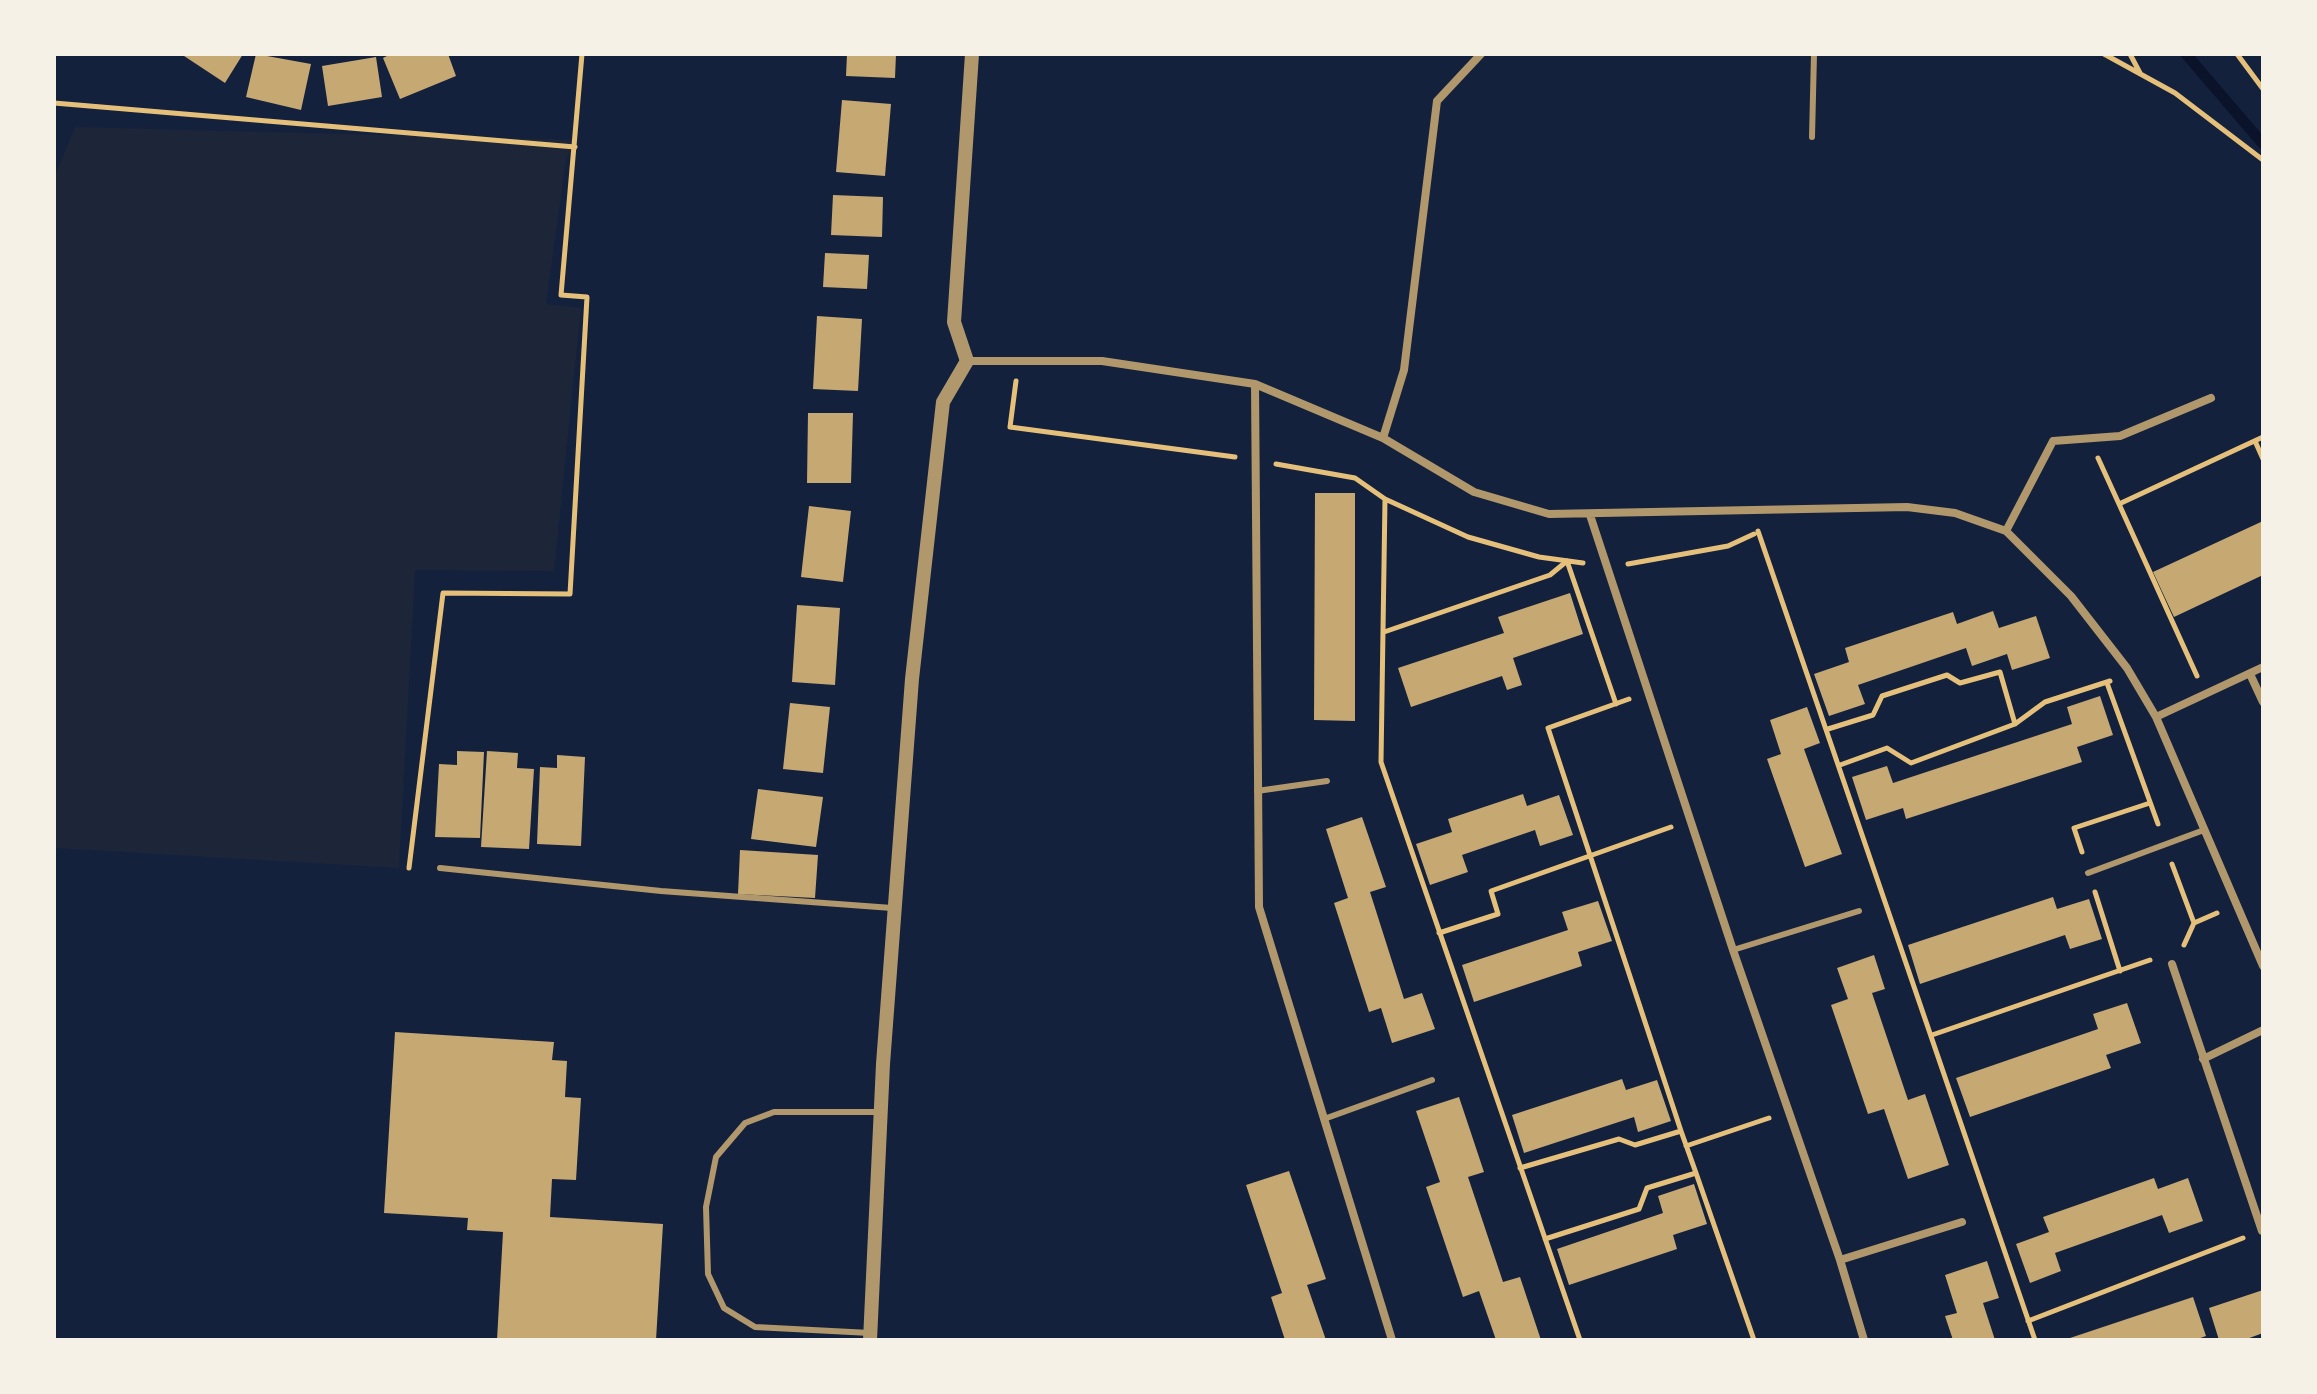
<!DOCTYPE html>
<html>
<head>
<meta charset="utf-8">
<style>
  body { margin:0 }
  #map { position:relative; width:2317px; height:1394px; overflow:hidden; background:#14213d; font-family:"Crimson Pro",serif }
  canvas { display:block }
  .frame { position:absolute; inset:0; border:56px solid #f6f1e7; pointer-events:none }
</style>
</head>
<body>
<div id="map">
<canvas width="2317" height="1394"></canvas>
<div class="frame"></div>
</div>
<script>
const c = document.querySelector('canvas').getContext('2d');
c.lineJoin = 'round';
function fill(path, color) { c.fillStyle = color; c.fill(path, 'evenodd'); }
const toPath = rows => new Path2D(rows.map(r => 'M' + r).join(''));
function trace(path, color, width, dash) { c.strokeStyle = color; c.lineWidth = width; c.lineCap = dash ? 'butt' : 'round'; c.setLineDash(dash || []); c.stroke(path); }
fill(toPath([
  [75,127,578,140,566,159,546,304,581,308,554,571,415,570,399,868,54,848,54,178]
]), '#1d2539');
trace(toPath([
  [2186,54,2263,144]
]), '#0b132b', 11);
fill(toPath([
  [181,54,243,54,225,83],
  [256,54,311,64,301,110,246,97],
  [391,54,448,54,456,76,400,99,383,58],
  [847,54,896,54,895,78,846,76],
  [376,57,382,97,328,106,322,66],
  [842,100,891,104,885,176,836,172],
  [833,195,883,197,882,237,831,235],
  [825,253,869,255,867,289,823,287],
  [817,316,862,319,858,391,813,389],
  [808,413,853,413,851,483,807,483],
  [1315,493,1355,493,1355,721,1314,720],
  [809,506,851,511,843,582,801,577],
  [2263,521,2263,575,2174,617,2153,572],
  [1570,593,1583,634,1513,658,1522,685,1507,690,1502,676,1411,707,1398,668,1504,633,1498,617],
  [797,605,840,608,835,685,792,682],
  [1993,611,1999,628,2036,616,2050,658,2012,670,2007,654,1972,666,1966,648,1858,685,1865,704,1829,716,1814,674,1849,662,1845,648,1953,612,1957,624],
  [2100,696,2113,735,2077,747,2082,762,1906,819,1903,808,1866,820,1852,777,1887,766,1893,783,2072,724,2067,707],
  [790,703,830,707,823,773,783,769],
  [1807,707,1820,743,1804,749,1842,854,1805,867,1767,759,1781,754,1770,720],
  [457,751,484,752,480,838,435,837,439,764,457,765],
  [487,751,518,753,517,768,534,769,529,849,481,847],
  [557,755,585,757,581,846,537,844,540,767,557,768],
  [758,789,823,797,816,847,751,839],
  [1523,794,1527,806,1559,795,1573,835,1540,846,1535,830,1462,855,1468,872,1430,885,1416,844,1452,832,1448,819],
  [1362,817,1386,887,1370,892,1404,999,1422,993,1435,1029,1392,1043,1381,1008,1369,1012,1334,903,1348,898,1326,829],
  [740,850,818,855,815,898,738,894],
  [2053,897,2057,909,2089,899,2102,939,2070,949,2065,935,1920,984,1908,945],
  [1598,901,1612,941,1578,952,1582,966,1474,1002,1462,965,1568,930,1562,912],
  [1874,955,1885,989,1872,993,1908,1100,1925,1094,1949,1165,1908,1179,1884,1109,1868,1114,1831,1005,1848,999,1837,968],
  [2127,1003,2141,1043,2106,1055,2111,1068,1970,1117,1956,1078,2098,1029,2093,1014],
  [395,1032,554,1042,552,1060,567,1061,565,1097,581,1098,576,1180,552,1179,550,1217,663,1224,656,1340,497,1340,503,1232,467,1230,468,1218,384,1213],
  [1622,1079,1626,1090,1657,1080,1671,1121,1638,1132,1634,1117,1524,1153,1512,1115],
  [1459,1097,1484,1172,1468,1177,1503,1282,1520,1277,1541,1340,1496,1340,1479,1291,1463,1297,1426,1187,1440,1182,1416,1111],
  [1289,1171,1326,1279,1307,1285,1326,1340,1285,1340,1271,1297,1282,1293,1246,1185],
  [2154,1178,2158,1189,2188,1178,2203,1221,2169,1233,2162,1215,2055,1253,2061,1271,2030,1283,2016,1244,2049,1232,2043,1217],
  [1694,1184,1707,1224,1673,1235,1677,1249,1569,1285,1557,1249,1663,1213,1658,1196],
  [1987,1261,1999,1298,1983,1303,1995,1340,1953,1340,1945,1316,1957,1313,1945,1275],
  [2263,1290,2263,1333,2244,1340,2219,1340,2209,1308],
  [2193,1297,2206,1336,2195,1340,2064,1340]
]), '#c6a872');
trace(toPath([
  [2104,54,2175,93,2263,160],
  [2130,54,2140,73],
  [2237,54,2263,89],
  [54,103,575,147],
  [1016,381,1010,427,1235,457],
  [2255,441,2263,459],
  [2098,458,2119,504],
  [1276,464,1355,478,1385,499,1468,537,1539,557,1583,563],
  [1385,499,1381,762,1580,1340],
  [1758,531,2035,1340],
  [1628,564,1728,546,1754,534],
  [1384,632,1550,575,1567,561,1616,704],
  [2197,676,2119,504,2263,437],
  [2107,683,2158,824],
  [1828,729,1873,715,1882,696,1947,675,1960,683,2000,672,2015,724],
  [1840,765,1887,748,1911,763,2015,724,2045,702,2110,681],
  [2082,852,2074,828,2150,803],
  [2172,864,2194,923],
  [409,868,443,593,570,594,587,297,561,295,582,54],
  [2095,892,2120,971],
  [1439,933,1498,914,1491,891,1671,827],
  [2184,945,2194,923,2217,913],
  [1932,1035,2150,960],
  [1686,1146,1769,1118],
  [1520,1168,1619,1139,1635,1145,1681,1131,1548,728,1629,699],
  [1696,1173,1754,1340],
  [1545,1239,1639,1209,1647,1188,1696,1173,1681,1131],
  [2028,1321,2243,1238]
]), '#e5c07b', 5);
trace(toPath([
  [1812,137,1814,54],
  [1257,791,1327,781],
  [440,868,661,891,892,908],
  [2088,873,2204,830],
  [1733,950,1859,911],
  [1324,1119,1432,1080],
  [870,1333,755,1327,724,1308,708,1274,706,1207,716,1157,745,1123,774,1112,880,1112]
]), '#b1986c', 6);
trace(toPath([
  [967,361,1102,361,1255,384,1383,438,1474,492,1549,514,1907,507,1955,513,2006,531,2071,596,2127,668,2156,717,2263,966],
  [1255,384,1259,907,1392,1340],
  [1383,438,1404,370,1437,101,1481,54],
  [1590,515,1733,950,1840,1260,1962,1222],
  [2006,531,2053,441,2120,436,2211,398],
  [2250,674,2263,702],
  [2156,717,2263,667],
  [2172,964,2262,1231],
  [2203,1059,2263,1030],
  [1840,1260,1864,1340]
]), '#b1986c', 8);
trace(toPath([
  [870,1340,883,1064,912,679,943,402,967,361,954,322,972,54]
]), '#b1986c', 14);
</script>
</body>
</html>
